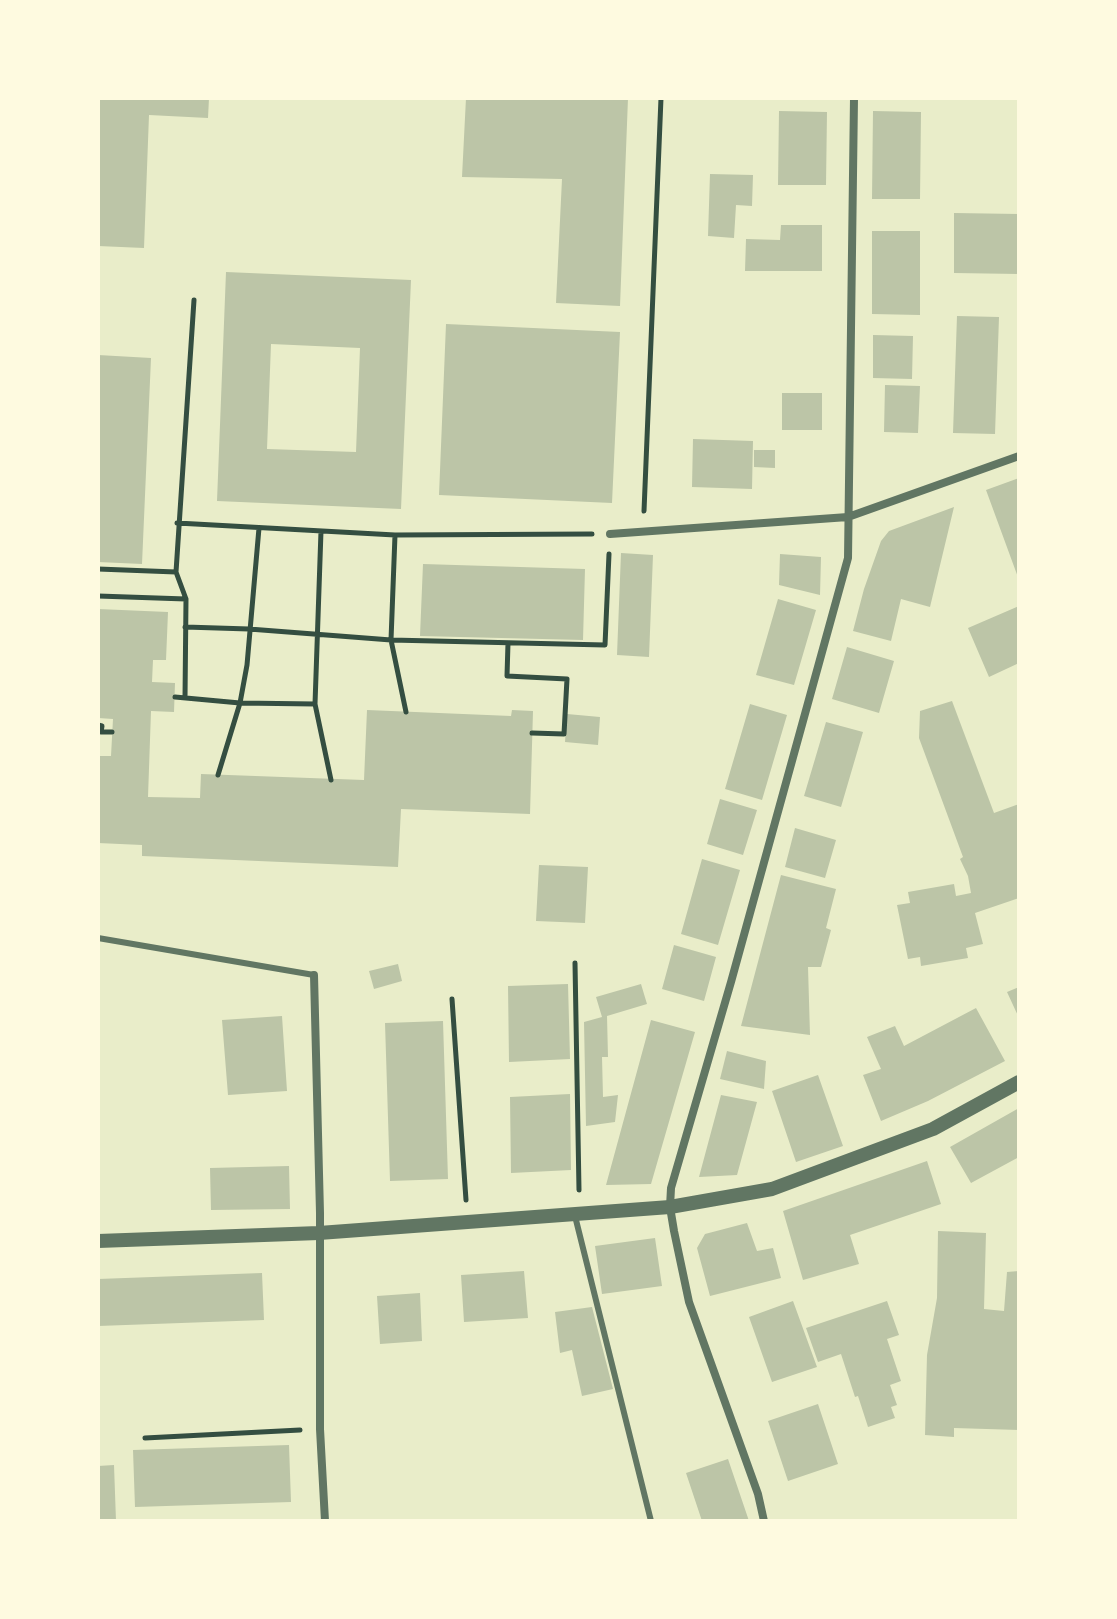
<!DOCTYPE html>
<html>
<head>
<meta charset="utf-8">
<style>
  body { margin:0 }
  #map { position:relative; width:1117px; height:1619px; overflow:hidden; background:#e9edc9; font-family:"Asap Condensed",sans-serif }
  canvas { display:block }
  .frame { position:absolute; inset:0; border:100px solid #fefae0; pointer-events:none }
</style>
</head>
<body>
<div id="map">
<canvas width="1117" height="1619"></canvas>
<div class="frame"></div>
</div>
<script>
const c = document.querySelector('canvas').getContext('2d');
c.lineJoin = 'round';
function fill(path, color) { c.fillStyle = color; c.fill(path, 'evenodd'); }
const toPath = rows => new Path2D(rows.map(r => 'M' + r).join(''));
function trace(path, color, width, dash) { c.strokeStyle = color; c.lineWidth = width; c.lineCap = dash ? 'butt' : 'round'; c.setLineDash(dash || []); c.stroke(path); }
fill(toPath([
  [98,98,209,98,208,118,149,115,144,248,98,246],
  [466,98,628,98,620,306,556,303,562,179,462,177],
  [779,111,827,112,826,185,778,185],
  [873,111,921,112,920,199,872,199],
  [710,174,753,175,752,206,736,205,734,238,708,236],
  [954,213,1019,214,1019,274,954,273],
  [781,225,822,225,822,271,745,271,746,239,780,240],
  [872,231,920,231,920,315,872,314],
  [226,272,411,280,401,509,217,501],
  [271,344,360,348,356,452,267,449],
  [957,316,999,317,995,434,953,433],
  [446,324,620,332,612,503,439,495],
  [873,335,913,336,912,379,873,378],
  [98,355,151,358,142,564,98,562],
  [885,385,920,386,918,433,884,432],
  [782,393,822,393,822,430,782,430],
  [693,439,753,441,752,489,692,487],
  [754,450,775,450,775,468,754,467],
  [1019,478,1019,580,986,490],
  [954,507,930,607,901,599,891,641,853,631,864,589,881,541,889,531],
  [621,553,653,555,649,657,617,655],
  [780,554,821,557,820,595,779,585],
  [423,564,585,569,583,640,420,636],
  [778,599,816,610,794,685,756,675],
  [1019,606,1019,663,989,677,968,628],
  [98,609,168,612,166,660,153,660,152,682,175,683,174,712,151,711,148,797,200,798,201,774,364,780,367,710,511,716,512,710,533,711,530,814,401,809,398,867,142,856,142,845,98,843,98,756,111,756,113,719,98,718],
  [847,647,894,661,879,713,832,699],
  [952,701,994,813,1019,804,1019,898,975,913,983,944,966,948,968,958,921,966,920,957,908,959,897,905,910,903,908,892,954,884,956,896,971,893,968,876,960,859,963,857,919,738,920,711],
  [750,704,787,715,762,800,725,789],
  [567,714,600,717,598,745,565,742],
  [826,722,863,732,841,807,804,796],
  [720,799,757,810,743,855,707,844],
  [795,828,836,840,825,878,785,867],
  [702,859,740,870,718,945,681,934],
  [539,865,588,867,585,923,536,921],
  [781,875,836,889,826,928,831,930,821,967,808,967,810,1035,741,1026],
  [674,945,716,957,704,1001,662,989],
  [398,964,402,981,374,989,369,971],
  [568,984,570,1059,509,1062,508,986],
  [641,984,647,1004,607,1016,608,1057,602,1057,603,1097,618,1095,615,1122,586,1126,584,1022,602,1017,596,997],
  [1019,987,1019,1018,1007,992],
  [976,1008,1005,1061,928,1101,881,1121,863,1075,881,1069,867,1037,895,1026,904,1046],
  [282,1016,287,1091,228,1095,222,1020],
  [651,1020,695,1032,651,1184,606,1185],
  [443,1021,448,1179,390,1181,385,1023],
  [727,1051,766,1061,764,1089,720,1079],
  [818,1075,843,1146,796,1162,772,1091],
  [570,1094,571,1170,511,1173,510,1097],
  [721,1095,757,1102,737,1175,699,1177],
  [1019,1108,1019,1157,971,1183,950,1147],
  [927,1161,941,1204,850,1235,859,1264,803,1280,783,1211],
  [289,1166,290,1209,211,1210,210,1168],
  [747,1223,757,1251,773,1248,781,1278,710,1296,697,1248,705,1234],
  [938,1231,986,1233,984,1309,1004,1311,1007,1272,1019,1271,1019,1430,954,1428,954,1437,925,1435,927,1355,937,1298],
  [655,1238,662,1286,602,1294,595,1246],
  [524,1271,528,1318,464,1322,461,1275],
  [262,1273,264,1320,98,1326,98,1279],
  [420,1293,422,1341,380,1344,377,1296],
  [793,1301,817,1367,772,1382,749,1317],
  [887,1301,899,1335,887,1339,901,1381,890,1385,897,1405,891,1407,895,1418,868,1427,858,1396,855,1397,841,1354,818,1362,806,1328],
  [592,1307,613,1389,582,1396,572,1350,560,1353,555,1312],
  [818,1404,838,1464,788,1481,768,1421],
  [289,1445,291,1502,135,1507,133,1450],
  [728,1459,749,1521,702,1521,686,1473],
  [114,1465,116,1521,98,1521,98,1466]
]), '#bcc5a7');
trace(toPath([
  [644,511,661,98],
  [177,523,395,535,391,640,605,645,609,554],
  [395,535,592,534],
  [98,569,176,572],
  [98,596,186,599,176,572,194,300],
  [185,627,249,629,391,640,406,712],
  [508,643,507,676,567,679,564,734,532,733],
  [175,697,240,703,315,704,331,780],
  [185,698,186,599],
  [315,704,321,531],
  [98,725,102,726,101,732,112,732],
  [218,775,240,703,247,665,259,528],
  [575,963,579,1190],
  [452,999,466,1200],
  [145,1438,300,1430]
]), '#344e41', 5);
trace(toPath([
  [98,938,314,975],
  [575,1216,651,1521]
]), '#617663', 6);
trace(toPath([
  [610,534,848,517,1019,456],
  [314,975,320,1213,320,1429,325,1521],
  [764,1521,758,1494,689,1302,674,1231,670,1207,671,1188,731,982,848,558,854,98]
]), '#617663', 8);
trace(toPath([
  [98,1241,319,1233,670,1207,772,1189,933,1129,1019,1082]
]), '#617663', 14);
</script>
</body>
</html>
